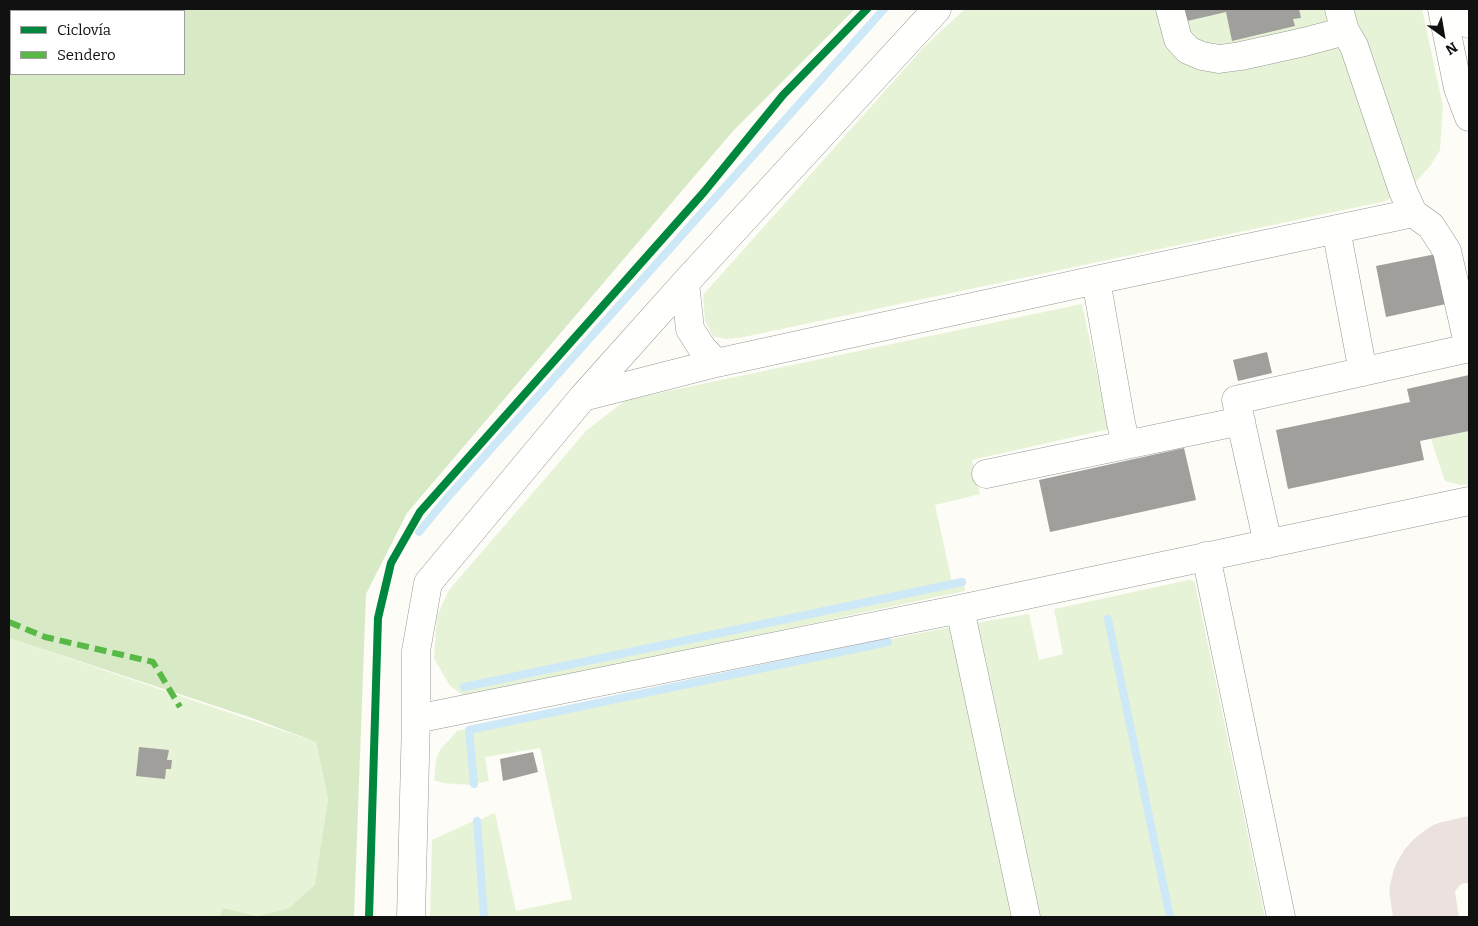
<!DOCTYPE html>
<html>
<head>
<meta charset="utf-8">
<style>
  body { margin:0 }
  #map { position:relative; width:1478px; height:926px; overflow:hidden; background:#fdfcf7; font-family:Bitter,serif }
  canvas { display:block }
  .frame { position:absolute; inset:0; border:10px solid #111; pointer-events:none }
  .legend { position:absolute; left:10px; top:10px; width:175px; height:65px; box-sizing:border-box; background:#fff; border:1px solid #a0a0a0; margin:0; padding:6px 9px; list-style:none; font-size:15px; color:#111 }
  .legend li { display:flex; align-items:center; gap:10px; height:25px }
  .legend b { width:25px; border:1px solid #a0a0a0 }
  .north { position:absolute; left:1418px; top:10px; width:50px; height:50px; -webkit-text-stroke:4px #fff; paint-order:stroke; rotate:148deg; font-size:14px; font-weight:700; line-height:20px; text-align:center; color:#111 }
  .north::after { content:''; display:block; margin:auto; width:18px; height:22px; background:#111; clip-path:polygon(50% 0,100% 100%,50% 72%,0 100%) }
</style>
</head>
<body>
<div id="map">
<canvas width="1478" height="926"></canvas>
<div class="frame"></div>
<ul class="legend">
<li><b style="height:6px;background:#00873e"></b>Ciclovía</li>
<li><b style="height:6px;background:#58b947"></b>Sendero</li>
</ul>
<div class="north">N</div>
</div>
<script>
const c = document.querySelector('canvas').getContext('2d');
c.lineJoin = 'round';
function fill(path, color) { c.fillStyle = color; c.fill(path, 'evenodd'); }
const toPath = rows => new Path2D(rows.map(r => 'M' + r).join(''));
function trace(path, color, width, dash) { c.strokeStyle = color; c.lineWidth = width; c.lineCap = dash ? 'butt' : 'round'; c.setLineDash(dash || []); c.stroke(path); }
fill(toPath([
  [965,9,1422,9,1443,106,1440,150,1431,165,1414,184,1386,201,739,338,725,339,713,336,705,321,703,295,925,46],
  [1082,304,1109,429,972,460,980,494,935,505,952,582,963,580,965,591,466,697,450,686,434,658,437,616,449,590,587,430,626,400],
  [1469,431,1469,484,1460,485,1445,481,1431,439],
  [1189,580,1192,580,1195,583,1265,917,430,917,432,840,471,822,477,821,495,813,516,911,572,899,540,748,485,757,489,781,470,785,443,783,434,780,436,760,440,750,457,731,935,630,1029,614,1039,660,1063,654,1054,609],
  [9,638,316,742,328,799,316,885,289,908,258,916,223,908,219,917,9,917]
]), '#e7f3d7');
fill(toPath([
  [9,9,855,9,733,131,407,513,366,594,354,917,219,917,223,908,258,916,289,908,315,885,328,799,316,742,252,718,9,638],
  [11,11,184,11,184,74,11,74]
]), '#d8eac5');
trace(toPath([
  [419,532,447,498,884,9],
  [1108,619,1170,917],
  [464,687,962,582],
  [474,784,469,730,888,642],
  [477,821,484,917]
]), '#cde8f7', 8);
trace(toPath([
  [1426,917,1422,891,1425,879,1430,870,1437,862,1448,854,1469,849]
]), '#ebe1df', 65);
fill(toPath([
  [1180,9,1299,9,1301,18,1293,19,1295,26,1232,41,1226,12,1183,22],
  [1436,254,1446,304,1386,317,1376,266],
  [1267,352,1272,373,1238,381,1233,360],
  [1469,375,1469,431,1420,441,1424,460,1288,489,1276,430,1410,402,1407,389],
  [1184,448,1196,500,1050,532,1039,480],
  [139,747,169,750,167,760,172,760,171,769,166,769,165,779,136,776],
  [533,752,538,772,503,781,500,759]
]), '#a19f9c');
const minor = toPath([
  [937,9,685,283,583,397,428,583,416,651,416,719,960,609,1469,501],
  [1170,9,1178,39,1188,50,1202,56,1219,59,1241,56,1304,42,1345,31],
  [1339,9,1345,31,1354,46,1403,191,1413,213],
  [1442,9,1458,88,1469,117],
  [1466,9,1469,24],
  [1336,229,1363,372],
  [1096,280,1121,423,1126,444],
  [685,283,690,329,702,348,716,363],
  [583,397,716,363,1096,280,1413,213,1431,226,1447,251,1469,348,1236,400,1268,544],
  [986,474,1241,421],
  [1206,556,1281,917],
  [960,609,1026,917],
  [411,917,416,719]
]);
trace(minor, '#979795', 29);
trace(minor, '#fffffe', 28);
trace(toPath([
  [9,622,45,637,153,662,180,707]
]), '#58b947', 6, [12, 6]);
trace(toPath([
  [369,917,378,618,391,563,420,512,704,192,783,95,867,9]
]), '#00873e', 8);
</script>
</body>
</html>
